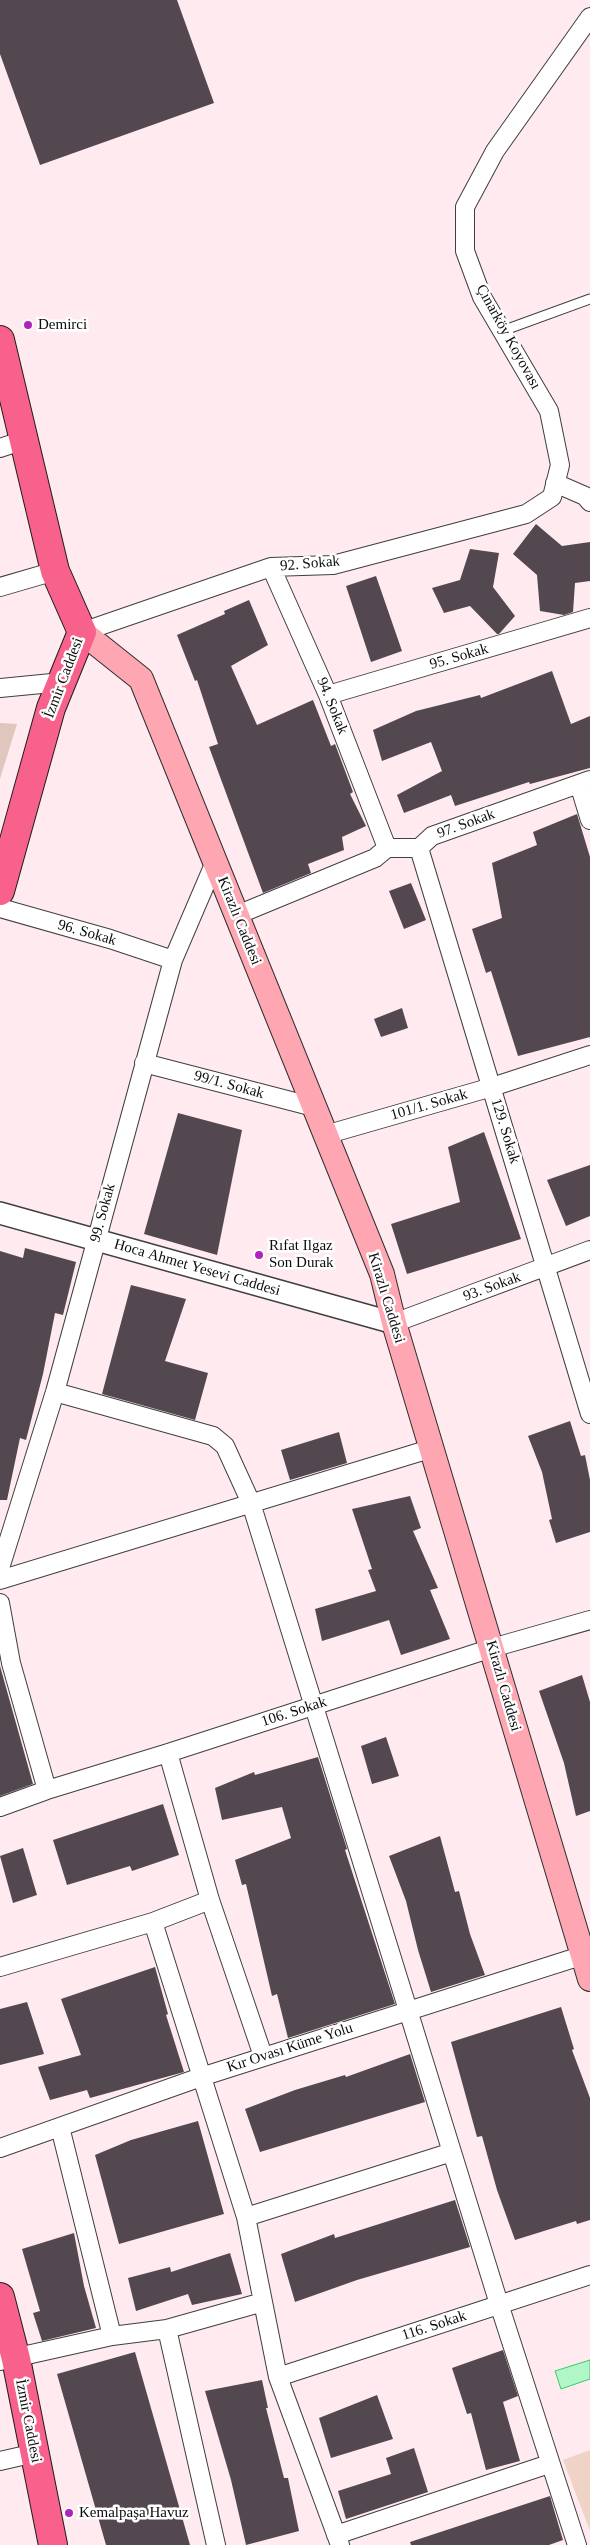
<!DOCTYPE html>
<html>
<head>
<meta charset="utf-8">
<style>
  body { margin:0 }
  canvas { display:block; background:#ffeaef }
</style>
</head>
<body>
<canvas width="590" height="2545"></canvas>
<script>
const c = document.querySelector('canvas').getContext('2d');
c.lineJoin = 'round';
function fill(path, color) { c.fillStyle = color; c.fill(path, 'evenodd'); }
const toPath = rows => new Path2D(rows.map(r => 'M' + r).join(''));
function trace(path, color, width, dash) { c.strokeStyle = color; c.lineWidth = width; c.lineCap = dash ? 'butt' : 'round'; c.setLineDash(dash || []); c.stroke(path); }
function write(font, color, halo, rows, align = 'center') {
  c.font = font + ' "Times New Roman",serif'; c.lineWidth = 5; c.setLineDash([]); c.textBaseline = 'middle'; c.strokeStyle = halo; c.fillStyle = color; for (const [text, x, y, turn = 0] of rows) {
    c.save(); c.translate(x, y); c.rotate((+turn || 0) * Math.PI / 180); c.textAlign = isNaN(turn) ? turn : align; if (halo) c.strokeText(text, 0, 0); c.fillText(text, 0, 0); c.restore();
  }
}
fill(toPath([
  [0,723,17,724,0,779]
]), '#e0c7bd');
fill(toPath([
  [590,2450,590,2531,563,2460]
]), '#f0d3c7');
const water = toPath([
  [590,2360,590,2379,561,2389,555,2371,590,2360]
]);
fill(water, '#b0f6c7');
trace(water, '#37cd6d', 1);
fill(toPath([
  [0,0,177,0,214,103,40,165,0,54],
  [536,524,562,546,590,542,590,581,575,583,573,612,564,615,540,611,537,575,513,554],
  [470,549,499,553,493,587,515,616,499,634,497,634,470,606,444,613,432,588,460,580],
  [376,576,402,651,371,662,346,586],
  [249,600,268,645,231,666,257,725,313,700,331,746,335,744,353,792,350,794,366,826,342,837,344,850,308,864,311,873,263,893,209,747,218,744,197,680,195,681,177,635,225,614,224,611],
  [552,671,571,724,590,716,590,768,530,784,529,782,455,806,451,795,404,813,397,795,442,771,431,742,382,761,373,730,416,711,480,695,481,698],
  [577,814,590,857,590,1037,518,1056,491,971,486,973,472,929,502,918,492,863,537,845,533,832],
  [411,883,426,920,404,929,389,891],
  [402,1008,408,1028,381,1037,374,1019],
  [178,1113,242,1130,217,1255,144,1234],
  [484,1132,521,1239,407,1274,391,1224,460,1202,448,1147],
  [590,1165,590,1216,566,1226,547,1180],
  [25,1248,76,1262,63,1315,55,1313,43,1374,26,1440,20,1438,7,1500,0,1500,0,1251,23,1258],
  [131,1285,186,1299,165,1361,208,1373,195,1420,102,1394],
  [570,1421,581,1456,585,1455,590,1480,590,1532,556,1543,549,1520,552,1519,542,1472,528,1436],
  [339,1432,347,1463,290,1480,281,1450],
  [410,1496,421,1528,413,1531,438,1588,430,1590,450,1639,401,1655,389,1620,322,1641,315,1609,376,1591,368,1570,372,1569,352,1509],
  [0,1666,33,1784,0,1796],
  [582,1675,590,1702,590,1811,576,1816,564,1763,539,1691],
  [386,1737,399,1776,372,1784,361,1746],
  [318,1757,347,1849,345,1850,395,2004,288,2038,277,1994,272,1996,246,1884,242,1885,235,1860,291,1838,282,1807,222,1820,215,1788,254,1772,255,1775],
  [163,1804,179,1855,132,1871,130,1866,67,1885,53,1840],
  [440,1836,455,1892,459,1891,470,1934,485,1975,431,1992,418,1950,406,1901,389,1856],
  [23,1848,37,1895,13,1903,0,1856],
  [155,1967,168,2014,166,2015,184,2072,90,2098,87,2090,50,2100,38,2067,81,2055,61,1999],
  [27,2002,44,2054,0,2065,0,2009],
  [561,2007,574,2049,572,2050,590,2098,590,2220,577,2224,576,2221,515,2240,497,2190,482,2136,477,2137,451,2042],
  [410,2054,425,2102,260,2152,245,2109,295,2090,345,2075,346,2077],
  [198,2121,224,2214,119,2244,95,2155,131,2140],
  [455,2200,470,2247,357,2280,295,2302,281,2254,334,2234,335,2238],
  [74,2233,84,2286,96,2328,42,2341,33,2313,40,2311,22,2249],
  [230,2253,242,2294,192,2305,188,2294,136,2311,128,2278,170,2267,171,2272],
  [503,2350,518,2396,503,2402,520,2461,486,2470,471,2413,467,2414,452,2368],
  [135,2352,190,2545,106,2545,57,2374],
  [262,2380,268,2408,266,2408,284,2478,288,2478,299,2531,246,2545,231,2480,205,2391],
  [377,2395,393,2439,331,2458,319,2418],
  [414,2448,428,2492,346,2519,338,2491,391,2474,386,2458],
  [550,2496,563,2540,549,2545,411,2545,410,2542]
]), '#544850');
const service = toPath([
  [502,331,590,299]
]);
const minor = toPath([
  [0,448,24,440],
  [555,483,585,496,590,502],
  [271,567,328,695,387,848],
  [0,587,55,571],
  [82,632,271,567,333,565,526,514,552,497,560,465,549,411,482,297,465,251,465,207,495,151,590,17],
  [0,688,62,682],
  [328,695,590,618],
  [579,784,590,820],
  [419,848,590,1414],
  [0,908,110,939,173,960],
  [237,915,375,858,387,848,419,848,432,836,590,780],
  [144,1063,314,1107],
  [325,1135,492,1087,590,1055],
  [394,1323,590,1250],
  [55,1392,213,1436,225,1446,251,1503,499,2304,577,2545],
  [0,1568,55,1392,173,960,215,862],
  [0,1580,433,1448],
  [0,1603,11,1663,47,1790],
  [168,1753,210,1900,263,2056],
  [0,1807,47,1790,168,1753,492,1648,590,1620],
  [153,1922,246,2217,278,2377,340,2545],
  [0,1967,153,1922,210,1900],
  [60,2127,112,2336],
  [0,2148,201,2077,590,1953],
  [246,2217,452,2152],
  [167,2329,216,2545],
  [0,2361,112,2336,167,2329,263,2302],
  [278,2377,590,2275],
  [0,2461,35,2453],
  [336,2535,549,2464]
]);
const tertiary = toPath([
  [0,1213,394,1323]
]);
const secondary = toPath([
  [82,632,141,679,382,1274,394,1323,590,1979]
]);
const primary = toPath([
  [0,340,55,571,82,632,51,708,0,891],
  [0,2297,16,2359,53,2545]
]);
trace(service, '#3f3f3f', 11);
trace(minor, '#3f3f3f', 20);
trace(tertiary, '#3f3f3f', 24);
trace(secondary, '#2e2e2e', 26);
trace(primary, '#1d1d1d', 30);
trace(service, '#fff', 9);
trace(minor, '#fff', 18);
trace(tertiary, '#fff', 21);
trace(secondary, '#ffa6b3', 24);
trace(primary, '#f8618c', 28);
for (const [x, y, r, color] of [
  [28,325,5,"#ae25bb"],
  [259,1255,5,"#ae25bb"],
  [69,2513,5,"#ae25bb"]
]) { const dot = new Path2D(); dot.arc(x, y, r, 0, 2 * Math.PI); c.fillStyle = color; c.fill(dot); trace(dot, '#fff', 2); }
write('15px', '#0c0c0c', '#fff', [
  ["Demirci",38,325],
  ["Rıfat Ilgaz",269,1246],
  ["Son Durak",269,1263],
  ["Kemalpaşa Havuz",79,2513]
], 'left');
write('15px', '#0c0c0c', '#fff', [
  ["Çınarköy Koyovası",508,337,61],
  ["92. Sokak",310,564,-5],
  ["95. Sokak",459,657,-16],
  ["İzmir Caddesi",64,678,-69],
  ["94. Sokak",332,706,68],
  ["97. Sokak",466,824,-20],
  ["Kirazlı Caddesi",239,921,68],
  ["96. Sokak",87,933,16],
  ["99/1. Sokak",229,1085,15],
  ["101/1. Sokak",429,1105,-16],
  ["129. Sokak",505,1131,73],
  ["99. Sokak",103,1213,-75],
  ["Hoca Ahmet Yesevi Caddesi",197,1268,16],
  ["93. Sokak",492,1287,-20],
  ["Kirazlı Caddesi",386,1298,73],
  ["Kirazlı Caddesi",503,1686,74],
  ["106. Sokak",294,1712,-18],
  ["Kır Ovası Küme Yolu",290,2048,-18],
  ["116. Sokak",434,2326,-18],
  ["İzmir Caddesi",28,2421,79]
]);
</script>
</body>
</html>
